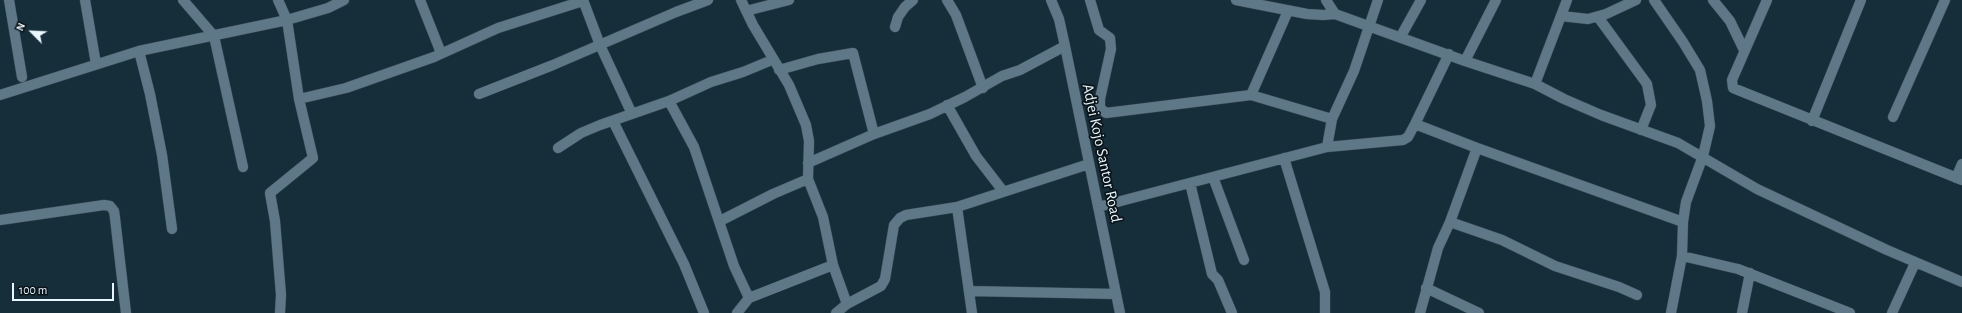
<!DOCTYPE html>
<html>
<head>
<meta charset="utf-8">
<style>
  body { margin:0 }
  #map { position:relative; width:1962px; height:313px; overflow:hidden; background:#162d3a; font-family:"Alegreya Sans",sans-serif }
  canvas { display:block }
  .north { position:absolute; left:12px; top:12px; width:40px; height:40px; -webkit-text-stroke:3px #0a1419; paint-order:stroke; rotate:294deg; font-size:11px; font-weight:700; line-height:16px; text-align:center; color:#e9f6ff }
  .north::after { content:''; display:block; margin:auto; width:14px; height:18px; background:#e9f6ff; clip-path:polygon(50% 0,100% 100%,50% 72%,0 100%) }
  .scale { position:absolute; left:12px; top:283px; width:102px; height:18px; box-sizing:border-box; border:2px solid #e9f6ff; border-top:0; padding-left:5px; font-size:12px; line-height:14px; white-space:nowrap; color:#e9f6ff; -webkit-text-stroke:3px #0a1419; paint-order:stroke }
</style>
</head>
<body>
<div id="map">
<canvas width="1962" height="313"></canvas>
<div class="north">N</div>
<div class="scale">100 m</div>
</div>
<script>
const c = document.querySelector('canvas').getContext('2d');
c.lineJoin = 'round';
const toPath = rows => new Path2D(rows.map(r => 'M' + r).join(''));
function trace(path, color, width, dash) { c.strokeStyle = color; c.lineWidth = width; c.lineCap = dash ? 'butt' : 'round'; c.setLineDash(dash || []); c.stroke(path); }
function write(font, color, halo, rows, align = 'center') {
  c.font = font + ' "Alegreya Sans",sans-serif'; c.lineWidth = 3.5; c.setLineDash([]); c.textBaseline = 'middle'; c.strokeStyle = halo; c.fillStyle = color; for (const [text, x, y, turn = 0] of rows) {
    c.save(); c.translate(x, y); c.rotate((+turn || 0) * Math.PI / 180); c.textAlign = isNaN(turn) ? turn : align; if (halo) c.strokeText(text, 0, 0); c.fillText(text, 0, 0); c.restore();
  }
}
const minor = toPath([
  [9,0,22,77],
  [85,0,96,64],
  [183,0,214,36,243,167],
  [278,0,287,20,299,99,313,158,270,193,275,221,281,295,280,313],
  [420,0,441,53],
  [583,0,600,45,632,114],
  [741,0,753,25,789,85,806,125,809,141,808,179,823,217,833,265,847,304],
  [947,0,956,15,983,88],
  [1051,0,1059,19,1065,46,1120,313],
  [1090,0,1099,30,1110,38,1111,49,1100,99,1100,108,1106,113,1251,95,1332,119,1327,147],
  [1236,0,1307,14,1323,15,1335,14,1465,61,1535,84,1564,99,1601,115,1678,143,1757,189,1887,250,1962,282],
  [1326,0,1335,14],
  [1654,0,1683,42,1700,70,1707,101,1710,126,1703,156,1686,202,1683,222,1682,256,1671,313],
  [1713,0,1730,21,1744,50],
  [1767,0,1732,80,1733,88,1962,180],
  [746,11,789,0],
  [1561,16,1588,19,1606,14,1636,0],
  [1598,17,1647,84,1651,105,1641,130],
  [895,27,898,17,905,7,913,0],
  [1401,36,1421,0],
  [139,51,150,94,162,155,172,229],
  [1465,61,1496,0],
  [779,70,818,59,853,53,874,134],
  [1535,84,1567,0],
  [479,94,553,65,676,12,708,0],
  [0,95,139,51,287,20,328,8,344,0],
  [1251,95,1288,11],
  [299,99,346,88,434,57,498,28,583,1],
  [669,101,694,147,734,266,749,298,833,265],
  [947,105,976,156,1003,191],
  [1893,117,1945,0],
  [1332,119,1354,71,1378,0],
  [613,121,684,264,704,313],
  [1812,121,1861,0],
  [1415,124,1477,148,1683,222],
  [558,148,581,133,600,125,669,101,711,82,743,72,772,60],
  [1284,158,1325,292,1325,313],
  [808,163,874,134,930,114,965,97,1002,76,1020,70,1065,46],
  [1213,177,1244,260],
  [1956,178,1962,164],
  [1190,183,1212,274,1218,280,1232,313],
  [957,207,972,313],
  [1098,207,1327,147,1403,140,1408,137,1415,124,1449,54],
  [0,220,104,205,110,206,114,211,115,218,126,313],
  [720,221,773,194,808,179],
  [1450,222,1502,240,1555,266,1619,287,1637,295],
  [1682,256,1738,269,1850,313],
  [1426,288,1479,313],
  [969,291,1116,294],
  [737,313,749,298],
  [836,313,847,304,881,286,885,279,894,225,900,218,906,215,957,207,1089,164],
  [1420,313,1438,248,1450,222,1477,148],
  [1742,313,1750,273],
  [1892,313,1915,263]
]);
trace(minor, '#394a56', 11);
trace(minor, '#5f7887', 10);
write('16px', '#e9f6ff', '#0a1419', [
  ["Adjei Kojo Santor Road",1102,153,78]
]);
</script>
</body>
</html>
